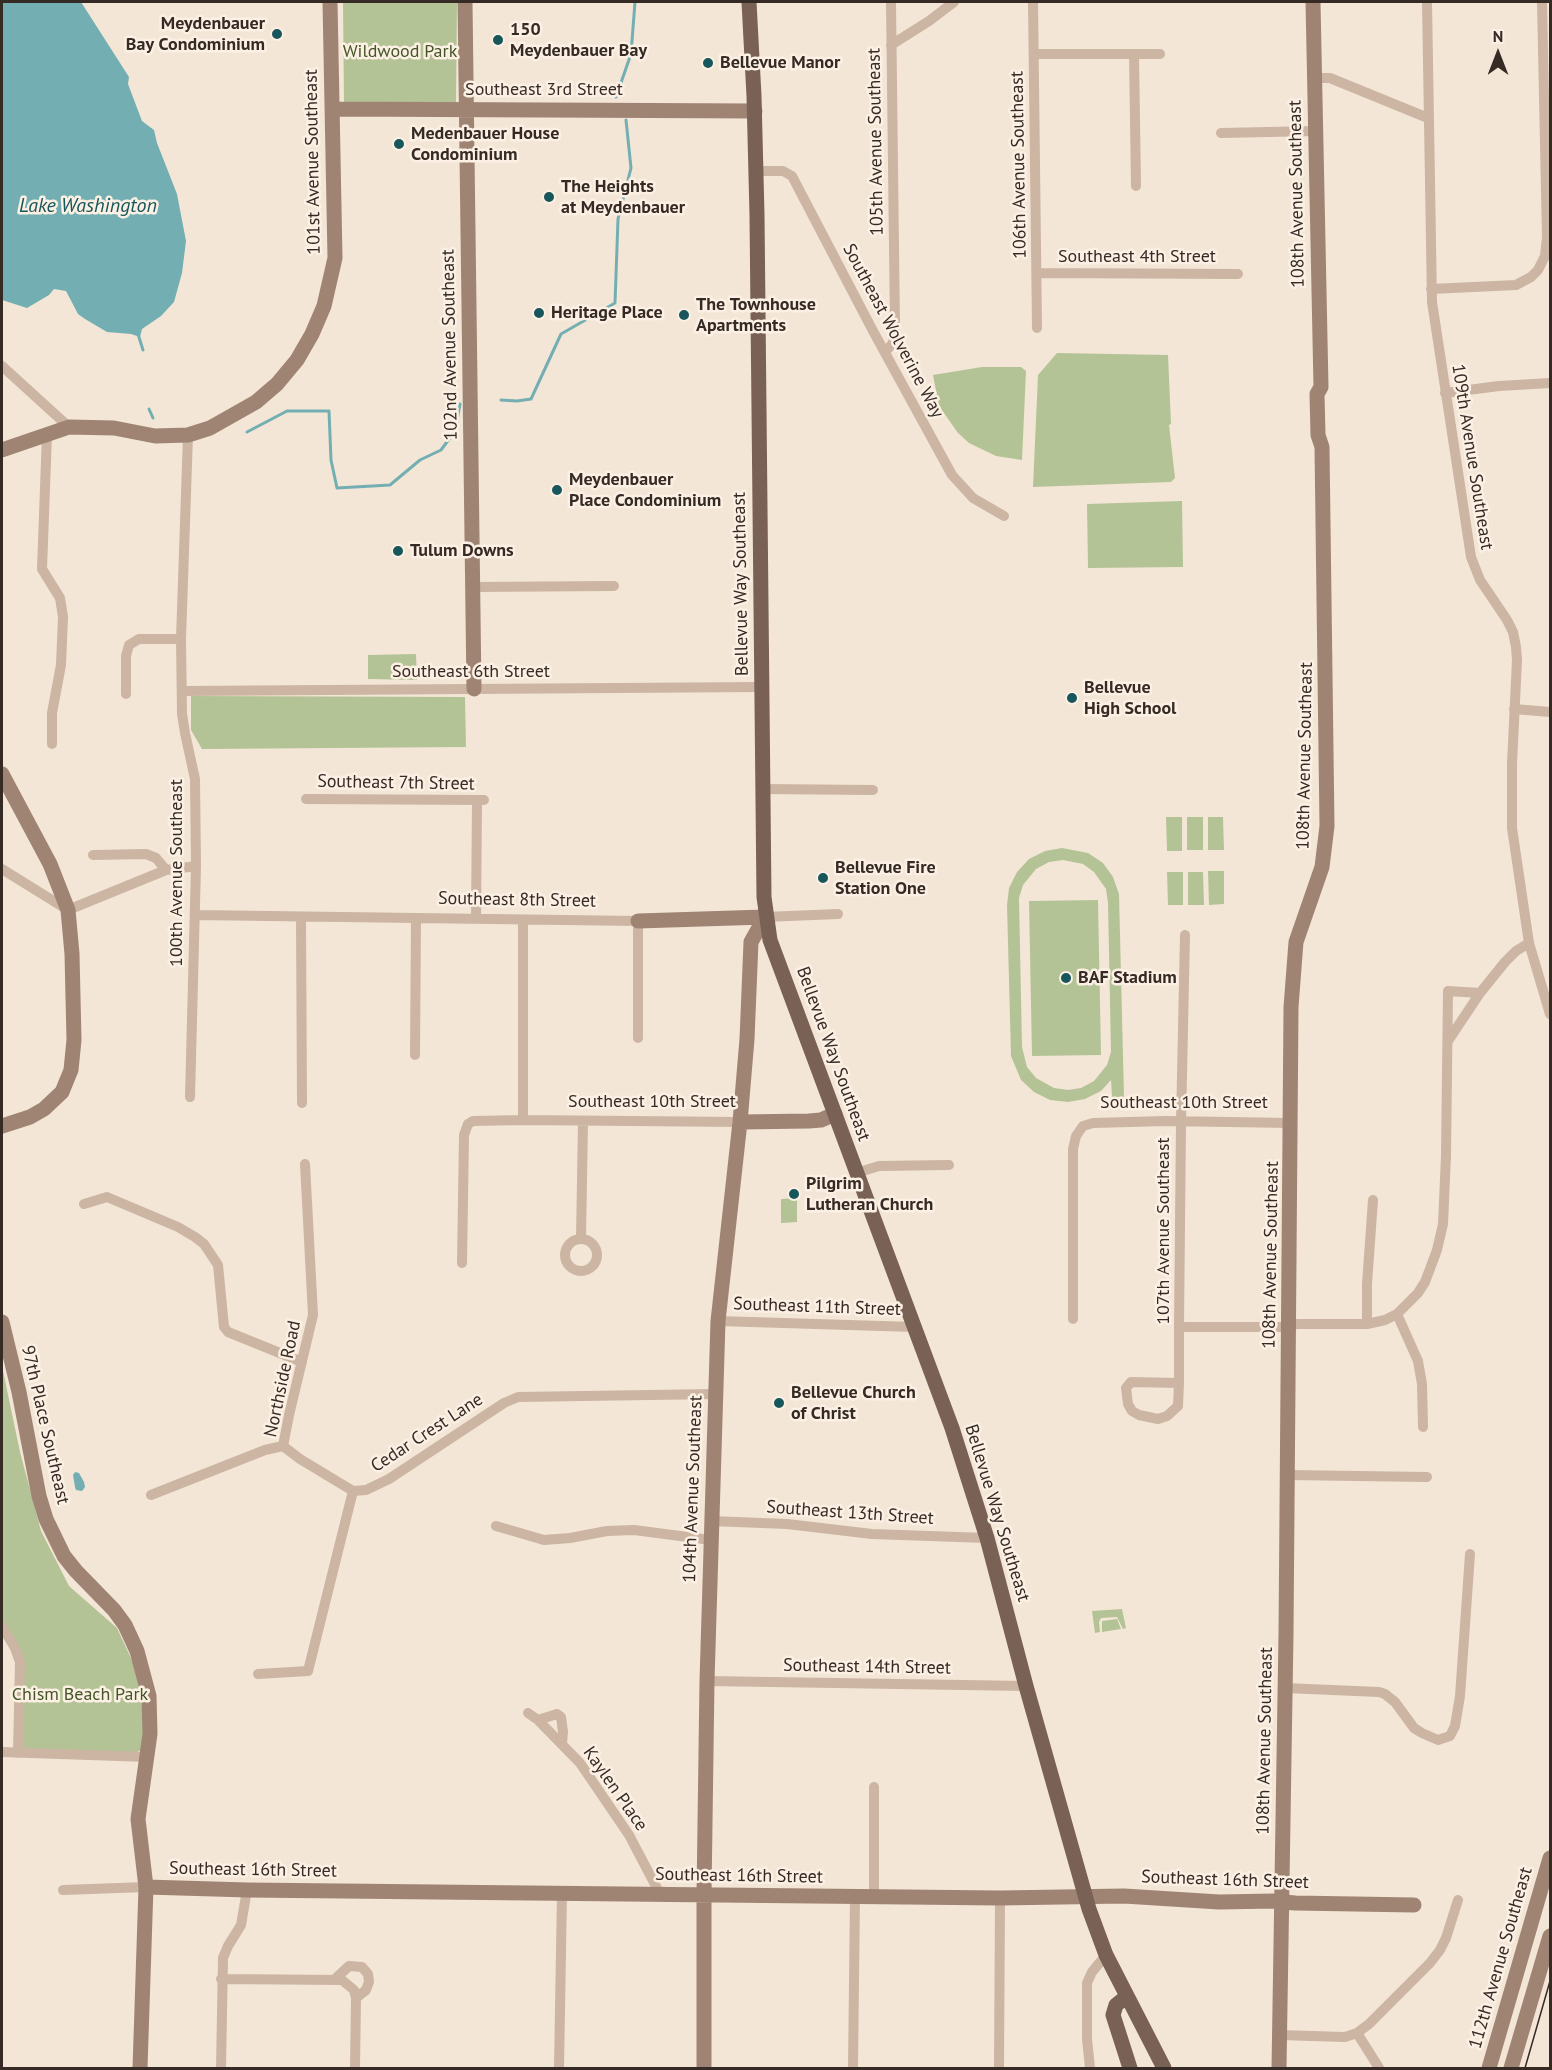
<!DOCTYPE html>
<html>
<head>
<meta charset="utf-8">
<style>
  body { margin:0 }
  #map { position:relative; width:1552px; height:2070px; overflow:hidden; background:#f3e6d7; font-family:"PT Sans",sans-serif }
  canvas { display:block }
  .frame { position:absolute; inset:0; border:3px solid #362a25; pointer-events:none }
  .north { position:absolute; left:1468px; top:24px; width:60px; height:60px; -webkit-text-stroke:4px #fbf0e3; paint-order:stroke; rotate:0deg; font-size:16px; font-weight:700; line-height:24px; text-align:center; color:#362a25 }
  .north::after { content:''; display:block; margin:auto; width:21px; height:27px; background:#362a25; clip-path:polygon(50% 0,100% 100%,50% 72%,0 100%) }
</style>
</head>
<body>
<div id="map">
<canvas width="1552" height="2070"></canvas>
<div class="frame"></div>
<div class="north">N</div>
</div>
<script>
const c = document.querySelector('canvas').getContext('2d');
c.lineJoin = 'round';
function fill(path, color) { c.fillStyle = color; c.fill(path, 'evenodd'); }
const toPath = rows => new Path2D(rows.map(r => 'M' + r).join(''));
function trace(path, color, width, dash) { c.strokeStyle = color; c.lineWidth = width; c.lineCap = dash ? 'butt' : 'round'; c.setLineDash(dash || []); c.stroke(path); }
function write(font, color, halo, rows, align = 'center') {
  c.font = font + ' "PT Sans",sans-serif'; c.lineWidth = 5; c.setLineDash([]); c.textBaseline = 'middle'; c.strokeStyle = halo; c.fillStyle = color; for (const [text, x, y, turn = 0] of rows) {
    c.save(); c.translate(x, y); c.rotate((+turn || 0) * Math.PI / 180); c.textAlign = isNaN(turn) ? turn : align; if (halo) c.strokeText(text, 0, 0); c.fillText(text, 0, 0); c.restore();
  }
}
fill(toPath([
  [343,2,457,2,456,103,344,103],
  [1057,353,1168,355,1171,424,1169,425,1175,478,1171,482,1033,487,1038,375],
  [982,367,1021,367,1026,371,1022,460,996,456,969,443,958,433,939,406,933,375],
  [1182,501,1183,567,1088,568,1087,504],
  [416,654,417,680,368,679,368,655],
  [191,696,465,697,466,747,202,749,191,730],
  [1166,817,1182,817,1182,851,1167,851],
  [1187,817,1203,817,1203,850,1187,850],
  [1208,817,1223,817,1224,850,1208,850],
  [1062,848,1088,853,1103,863,1113,877,1119,894,1124,1097,1112,1097,1111,1080,1101,1091,1085,1099,1068,1102,1050,1100,1034,1092,1021,1080,1011,1056,1007,905,1009,888,1017,872,1029,859,1045,851],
  [1063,860,1083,864,1094,872,1106,889,1108,903,1111,1052,1107,1065,1094,1081,1081,1088,1068,1090,1054,1088,1036,1078,1027,1067,1022,1047,1019,898,1023,885,1036,869,1049,862],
  [1208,871,1224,871,1224,904,1209,905],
  [1167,872,1183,872,1183,905,1168,905],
  [1188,872,1203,872,1204,905,1188,905],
  [1098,900,1101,1055,1032,1056,1029,901],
  [797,1198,797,1222,781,1223,781,1199],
  [2,1366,20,1452,41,1531,69,1586,117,1628,149,1697,144,1751,138,1751,138,1755,18,1753,21,1673,2,1625],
  [1122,1609,1126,1628,1123,1629,1117,1617,1101,1618,1099,1622,1100,1632,1095,1633,1092,1611],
  [1117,1619,1121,1629,1102,1632,1102,1621]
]), '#b4c396');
fill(toPath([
  [2,2,81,2,129,77,128,84,142,121,154,130,157,143,177,194,186,241,182,273,174,302,161,316,142,329,140,337,131,334,107,332,85,319,78,314,66,291,54,289,49,295,27,308,2,300],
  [75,1472,79,1473,84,1482,85,1487,82,1491,76,1490,75,1487,73,1475]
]), '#73afb2');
trace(toPath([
  [616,97,631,54,635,2],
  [138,334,143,350],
  [501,400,517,401,531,399,561,334,615,303,618,219,631,168,626,120],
  [149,409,153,418],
  [247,432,287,411,329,411,331,460,337,488,390,485,420,460,441,450,455,431,460,404]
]), '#73afb2', 3);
trace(toPath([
  [1033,2,1037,328],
  [1427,2,1432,302,1471,557,1480,580,1507,620,1513,632,1516,647,1517,660,1512,764,1512,828,1529,943,1516,951,1505,962,1480,993,1448,1041],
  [891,45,929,21,954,2],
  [1035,54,1160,54],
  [1134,54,1136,186],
  [1315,78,1330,78,1428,118],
  [1221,133,1316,131],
  [756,171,783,171,792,176,873,331,952,475,973,498,1004,516],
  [1037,273,1238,274],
  [1431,289,1516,285,1531,277,1538,270,1545,256,1547,237,1542,2],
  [885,352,893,343,895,328,891,2],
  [2,366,69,427],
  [1445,393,1499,386,1550,383],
  [47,434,42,569,60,598,63,617,61,665,52,713,52,744],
  [188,435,181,639,182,714,185,733,195,779,196,866,190,1097],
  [473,587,614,586],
  [182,691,761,687],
  [126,694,126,656,129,645,139,639,181,639],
  [1514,709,1550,712],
  [762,789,873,790],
  [306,799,484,800],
  [93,855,146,854,156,858,166,870],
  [2,869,68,910,166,870,196,866],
  [195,915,638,921,638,1038],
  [301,917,302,1103],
  [765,917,838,914],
  [476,919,477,800],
  [1529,943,1550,1014],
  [415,1055,416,918],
  [523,1120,523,920],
  [856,1173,879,1166,949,1165],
  [84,1204,107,1197,178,1227,195,1237,204,1244,218,1265,224,1327,228,1332,302,1362],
  '565 1255a16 16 0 1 1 32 0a16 16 0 1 1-32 0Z',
  [581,1239,583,1121],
  [462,1263,464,1135,468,1124,473,1121,523,1120,740,1122],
  [1073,1319,1073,1149,1076,1136,1083,1126,1093,1123,1166,1121,1291,1123],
  [718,1321,914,1327],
  [1367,1324,1367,1284,1373,1200],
  [1179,1327,1282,1327,1297,1324,1367,1324,1385,1320,1397,1314],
  [1179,1383,1131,1382,1126,1388,1128,1404,1132,1411,1139,1415,1158,1419,1167,1416,1178,1406,1179,1383,1179,1327,1181,1122,1185,935],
  [1423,1427,1422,1384,1418,1361,1397,1314,1418,1293,1425,1282,1437,1250,1443,1224,1446,1156,1448,991,1480,993],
  [283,1446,289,1415,313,1315,305,1164],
  [283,1446,300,1459,353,1491],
  [1288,1475,1427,1477],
  [151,1495,265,1450,283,1446],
  [711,1521,787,1524,872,1534,987,1538],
  [496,1526,544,1540,570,1538,607,1531,634,1530,711,1540],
  [2,1626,15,1648,20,1662,18,1753],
  [258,1674,308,1671,353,1491,366,1490,389,1479,504,1403,518,1397,715,1394],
  [707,1681,1026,1686],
  [1285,1688,1379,1692,1385,1694,1395,1702,1414,1728,1422,1733,1438,1740,1450,1736,1455,1726,1460,1696,1470,1554],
  [528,1713,538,1720,580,1763,629,1835,660,1894],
  [538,1720,557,1714,561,1717,563,1732,562,1744],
  [2,1752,147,1757],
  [63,1890,146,1887],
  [874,1897,874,1787],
  [221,1979,342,1980,354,1990,356,1998,355,2068],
  [334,1980,349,1966,362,1967,368,1974,369,1982,366,1990,356,1998],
  [1357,2033,1379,2068],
  [1279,2035,1345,2037,1357,2033,1369,2024,1430,1963,1440,1950,1446,1938,1458,1900],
  [221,2068,223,1958,228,1946,241,1925,247,1890],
  [559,2068,562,1893],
  [853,2068,855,1896],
  [999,2068,1000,1898],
  [1090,2068,1087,2039,1087,1983,1092,1972,1106,1955]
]), '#ccb5a2', 10);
trace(toPath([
  [465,2,474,689],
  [333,109,755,111],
  [2,450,69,427,114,428,155,436,188,435,210,428,256,402,277,384,297,360,312,334,324,306,335,258,330,2],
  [2,774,50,864,68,910,72,954,74,1040,71,1070,62,1092,44,1109,30,1117,2,1126],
  [638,921,765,917],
  [740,1122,809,1121,821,1120,835,1114],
  [2,1322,19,1392,39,1496,46,1519,64,1556,76,1571,114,1610,125,1625,137,1651,149,1696,150,1734,138,1819,146,1887,140,2068],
  [146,1887,247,1890,1000,1898,1124,1896,1219,1902,1274,1901,1295,1903,1414,1905],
  [704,2068,704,1895,707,1681,718,1321,740,1122,747,1039,751,942,765,917],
  [1279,2068,1286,1634,1291,1007,1296,942,1322,867,1327,826,1322,447,1318,435,1317,394,1321,387,1313,2],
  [1489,2068,1550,1858],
  [1511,2068,1550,1936]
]), '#a08473', 15);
trace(toPath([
  [749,2,754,96,757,215,764,897,770,940,952,1428,987,1538,1026,1686,1089,1909,1106,1955,1164,2068],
  [1126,1997,1116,2005,1113,2015,1130,2068]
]), '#796155', 15);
trace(toPath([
  [1525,2068,1550,1981]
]), '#362a25', 1.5);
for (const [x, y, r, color] of [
  [277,34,6,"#17565b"],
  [498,40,6,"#17565b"],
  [708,63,6,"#17565b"],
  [399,144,6,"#17565b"],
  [549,197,6,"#17565b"],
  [539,313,6,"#17565b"],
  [684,315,6,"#17565b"],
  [557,490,6,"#17565b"],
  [398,551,6,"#17565b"],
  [1072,698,6,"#17565b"],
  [823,878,6,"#17565b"],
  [1066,978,6,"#17565b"],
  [794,1194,6,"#17565b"],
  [779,1403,6,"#17565b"]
]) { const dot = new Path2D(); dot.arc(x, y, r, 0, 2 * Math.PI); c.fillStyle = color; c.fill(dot); trace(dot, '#fbf0e3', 2); }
write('bold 18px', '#362a25', '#fbf0e3', [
  ["Meydenbauer",265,24,"right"],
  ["Bay Condominium",265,45,"right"],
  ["150",510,30],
  ["Meydenbauer Bay",510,51],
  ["Bellevue Manor",720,63],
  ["Medenbauer House",411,134],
  ["Condominium",411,155],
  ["The Heights",561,187],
  ["at Meydenbauer",561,208],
  ["The Townhouse",696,305],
  ["Apartments",696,326],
  ["Heritage Place",551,313],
  ["Meydenbauer",569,480],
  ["Place Condominium",569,501],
  ["Tulum Downs",410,551],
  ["Bellevue",1084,688],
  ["High School",1084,709],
  ["Bellevue Fire",835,868],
  ["Station One",835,889],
  ["BAF Stadium",1078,978],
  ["Pilgrim",806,1184],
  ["Lutheran Church",806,1205],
  ["Bellevue Church",791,1393],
  ["of Christ",791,1414]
], 'left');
write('18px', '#445627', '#fbf0e3', [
  ["Wildwood Park",400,52],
  ["Chism Beach Park",80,1695]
]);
write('18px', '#362a25', '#fbf0e3', [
  ["Southeast 3rd Street",544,90],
  ["105th Avenue Southeast",876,142,-91],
  ["101st Avenue Southeast",313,162,-91],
  ["106th Avenue Southeast",1019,165,-91],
  ["108th Avenue Southeast",1297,194,-91],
  ["Southeast 4th Street",1137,257],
  ["Southeast Wolverine Way",893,331,62],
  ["102nd Avenue Southeast",450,345,-91],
  ["109th Avenue Southeast",1472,457,81],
  ["Bellevue Way Southeast",741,584,-91],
  ["Southeast 6th Street",471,672],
  ["108th Avenue Southeast",1305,756,-89],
  ["Southeast 7th Street",396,783,1],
  ["100th Avenue Southeast",177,873,-90],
  ["Southeast 8th Street",517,900,1],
  ["Bellevue Way Southeast",833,1054,70],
  ["Southeast 10th Street",652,1102],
  ["Southeast 10th Street",1184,1103],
  ["107th Avenue Southeast",1164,1231,-90],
  ["108th Avenue Southeast",1271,1255,-89],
  ["Southeast 11th Street",817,1307,2],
  ["Northside Road",283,1379,-78],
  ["97th Place Southeast",45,1425,77],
  ["Cedar Crest Lane",427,1433,-33],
  ["104th Avenue Southeast",693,1489,-88],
  ["Southeast 13th Street",850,1513,4],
  ["Bellevue Way Southeast",997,1513,73],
  ["Southeast 14th Street",867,1667,1],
  ["108th Avenue Southeast",1265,1741,-89],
  ["Kaylen Place",615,1789,55],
  ["Southeast 16th Street",253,1870,1],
  ["Southeast 16th Street",739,1876,1],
  ["Southeast 16th Street",1225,1880,2],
  ["112th Avenue Southeast",1501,1958,-74]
]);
write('italic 20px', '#17565b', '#fbf0e3', [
  ["Lake Washington",88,206]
]);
</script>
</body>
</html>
